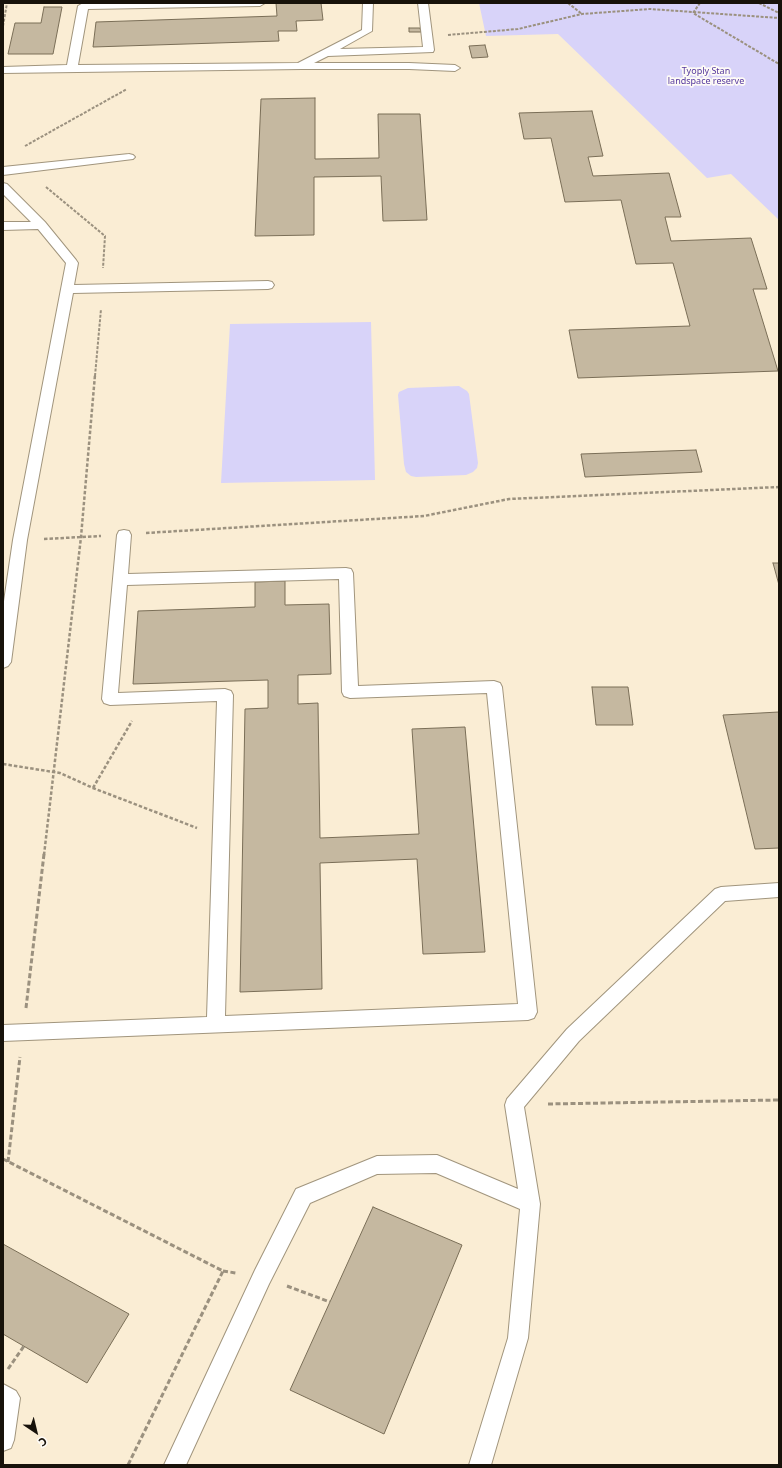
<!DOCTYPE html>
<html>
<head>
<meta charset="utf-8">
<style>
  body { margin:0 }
  #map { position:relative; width:782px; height:1468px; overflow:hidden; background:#faedd4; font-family:"Noto Sans",sans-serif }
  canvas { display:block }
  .frame { position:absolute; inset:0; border:4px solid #17120a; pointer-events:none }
  .north { position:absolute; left:16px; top:1412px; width:40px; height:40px; -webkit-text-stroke:3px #fefbf6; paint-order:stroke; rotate:145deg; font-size:11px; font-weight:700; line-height:16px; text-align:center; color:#17120a }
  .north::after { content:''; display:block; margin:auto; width:14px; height:18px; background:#17120a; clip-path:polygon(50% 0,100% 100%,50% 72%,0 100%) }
</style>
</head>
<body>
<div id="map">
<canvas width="782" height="1468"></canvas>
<div class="frame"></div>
<div class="north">С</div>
</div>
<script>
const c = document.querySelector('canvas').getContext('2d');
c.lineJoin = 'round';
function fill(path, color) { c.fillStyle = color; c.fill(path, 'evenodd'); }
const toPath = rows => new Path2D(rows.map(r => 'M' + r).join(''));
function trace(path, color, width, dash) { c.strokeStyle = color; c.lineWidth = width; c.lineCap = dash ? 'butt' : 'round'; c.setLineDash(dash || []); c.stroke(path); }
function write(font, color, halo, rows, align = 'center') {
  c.font = font + ' "Noto Sans",sans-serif'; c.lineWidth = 3.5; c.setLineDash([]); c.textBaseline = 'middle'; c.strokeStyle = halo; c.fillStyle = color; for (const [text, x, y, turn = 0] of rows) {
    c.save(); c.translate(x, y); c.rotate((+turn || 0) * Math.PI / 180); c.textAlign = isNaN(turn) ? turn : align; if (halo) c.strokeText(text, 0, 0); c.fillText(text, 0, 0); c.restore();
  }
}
fill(toPath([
  [479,3,779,3,779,220,731,174,707,178,558,34,486,36],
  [371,322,375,480,221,483,230,324],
  [459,386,467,391,469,394,478,463,477,468,473,472,466,475,416,477,411,476,406,472,404,464,398,395,399,392,408,388]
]), '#d8d3f9');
const building = toPath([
  [276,3,321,3,323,20,296,21,297,31,278,31,279,41,93,47,96,22,277,16,276,3],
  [44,7,62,7,53,54,8,54,15,23,41,23,44,7],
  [409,28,420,28,421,32,409,32,409,28],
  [485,45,488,57,472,58,469,46,485,45],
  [315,98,315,159,379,158,378,114,420,114,427,220,383,221,381,176,314,177,314,235,255,236,261,99,315,98],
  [592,111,603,156,588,157,593,176,669,173,681,217,665,217,671,241,751,238,767,289,753,289,778,371,578,378,569,330,690,326,673,263,636,264,621,200,565,202,551,138,524,139,519,113,592,111],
  [696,450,702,472,585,477,581,454,696,450],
  [773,563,779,563,779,585,773,563],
  [285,581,285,605,329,604,331,674,298,675,298,704,318,703,320,838,419,834,412,729,465,727,485,952,423,954,417,859,320,863,322,989,240,992,245,709,268,708,268,680,133,684,138,611,255,607,255,582,285,581],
  [592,687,628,687,633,725,596,725,592,687],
  [779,712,779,848,755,849,723,715,779,712],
  [373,1207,462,1245,384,1434,290,1390,373,1207],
  [3,1244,129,1314,87,1383,3,1334,3,1244]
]);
fill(building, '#c5b8a0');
trace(building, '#7a6e57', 1);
const lane = toPath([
  [83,3,265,3,260,6,88,9,78,65,298,63,362,30,363,3,373,3,372,31,340,49,423,47,418,3,428,3,434,50,433,52,328,56,314,63,409,63,455,65,460,68,455,71,409,69,302,69,3,73,3,67,67,65,78,6,83,3],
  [129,154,133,155,135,157,133,159,3,175,3,167,129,154],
  [3,183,7,184,45,222,76,260,78,263,74,285,268,281,272,282,274,285,272,288,268,289,73,293,27,540,11,662,8,666,3,668,3,608,13,540,66,263,38,229,3,230,3,222,31,222,3,194,3,183],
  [124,530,129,531,131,535,128,574,346,568,351,569,353,573,358,686,494,681,500,683,502,687,537,1012,534,1018,528,1020,3,1041,3,1025,207,1017,217,701,110,705,104,703,102,699,117,535,119,531,124,530],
  [339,579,342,692,344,696,350,698,487,693,518,1004,225,1016,233,695,231,691,225,689,118,693,127,585,339,579],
  [779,883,779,897,725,901,579,1041,524,1107,540,1204,528,1338,491,1465,469,1465,508,1338,520,1209,436,1173,377,1174,310,1203,269,1284,186,1465,164,1465,255,1270,296,1189,377,1156,437,1155,518,1189,505,1105,507,1099,567,1029,715,889,721,887,779,883],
  [3,1384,16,1391,20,1398,14,1440,11,1448,3,1451,3,1384]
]);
trace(lane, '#a1957d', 2);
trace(toPath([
  [568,3,582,14],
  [700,3,693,13,779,64],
  [759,3,779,13],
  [3,26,7,3],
  [448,35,518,29,582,14,650,9,779,18],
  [25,146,127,89],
  [46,187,105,236,103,268],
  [95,376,101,309]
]), '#9b917f', 2, [3, 1.5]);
trace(toPath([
  [146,533,424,516,509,499,779,487],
  [44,539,101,536],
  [3,764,60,773,93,788,197,828],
  [93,788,132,721],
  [44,855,81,537,95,375]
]), '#9b917f', 2.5, [3.5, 2]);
trace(toPath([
  [26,1008,44,854],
  [548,1104,779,1100],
  [3,1159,223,1271,128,1465],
  [8,1162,20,1057],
  [223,1271,236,1273],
  [287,1286,330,1302],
  [8,1369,24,1346]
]), '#9b917f', 3, [5, 2.5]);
fill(lane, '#fff');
write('9px', '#54379d', '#fefbf6', [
  ["Tyoply Stan",706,71],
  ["landspace reserve",706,81]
]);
</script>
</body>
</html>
